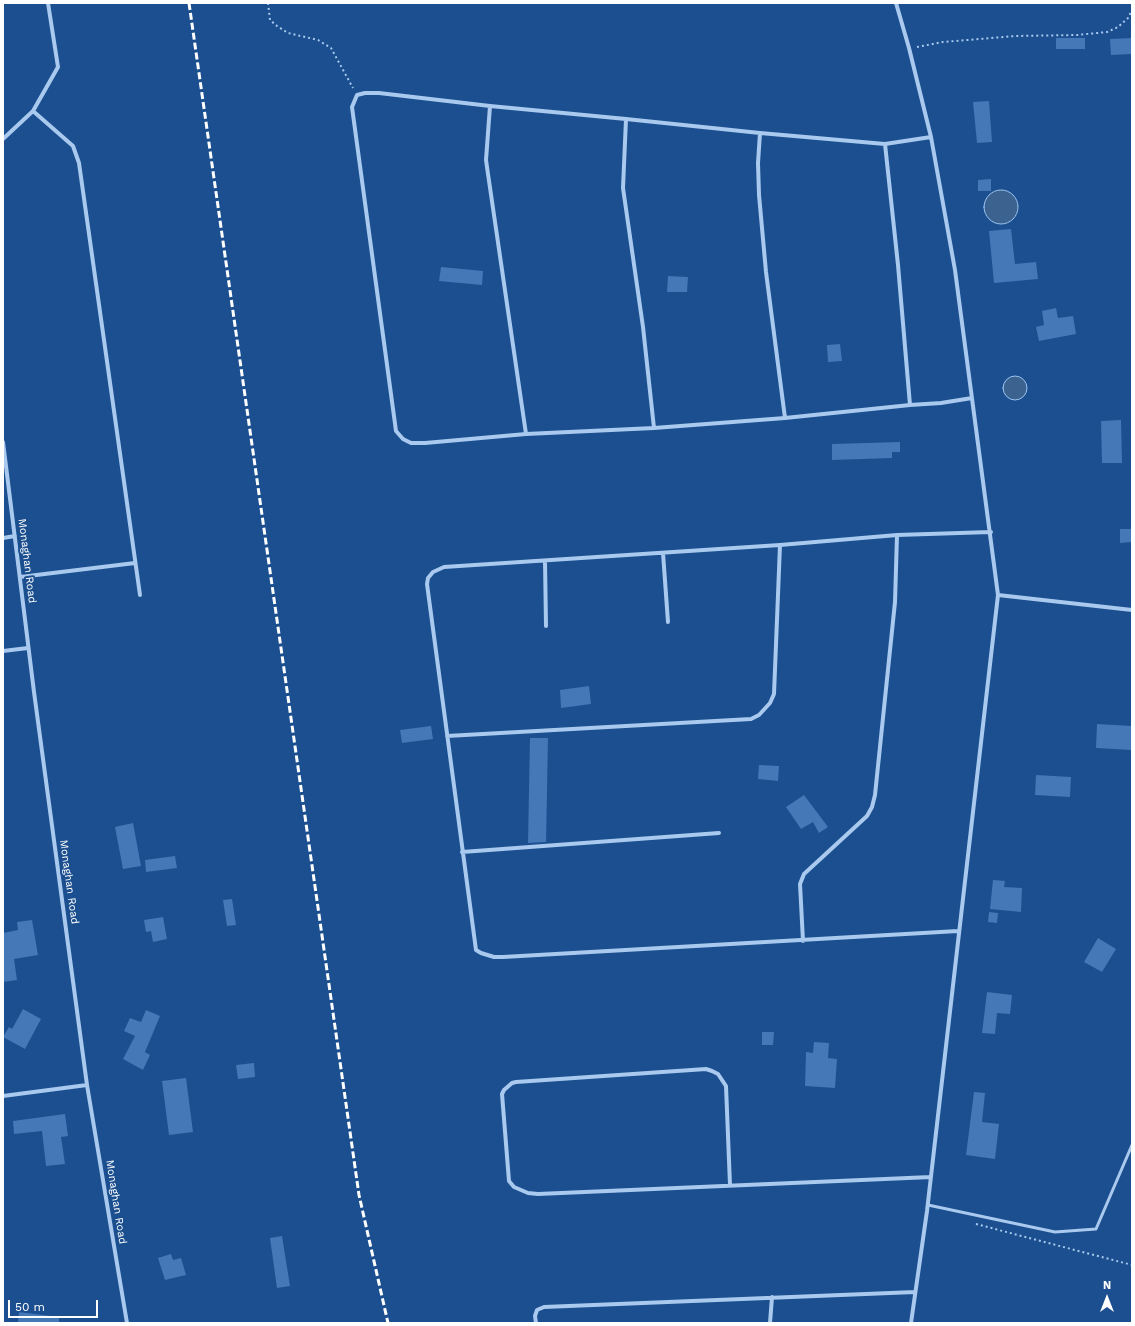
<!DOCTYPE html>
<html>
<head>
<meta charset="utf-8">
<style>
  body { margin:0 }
  #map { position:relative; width:1135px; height:1326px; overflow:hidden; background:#1b4f8f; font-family:"Work Sans",sans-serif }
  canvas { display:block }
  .frame { position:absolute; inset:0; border:4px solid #fff; pointer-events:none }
  .north { position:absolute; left:1087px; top:1278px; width:40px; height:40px; -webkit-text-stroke:3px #1b4f8f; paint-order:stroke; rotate:0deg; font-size:11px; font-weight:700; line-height:16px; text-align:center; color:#fff }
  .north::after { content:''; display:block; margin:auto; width:14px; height:18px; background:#fff; clip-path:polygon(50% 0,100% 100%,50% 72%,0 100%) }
  .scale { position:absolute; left:8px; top:1300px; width:90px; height:18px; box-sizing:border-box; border:2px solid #fff; border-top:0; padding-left:5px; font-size:12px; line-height:14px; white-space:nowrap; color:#fff; -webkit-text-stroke:3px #1b4f8f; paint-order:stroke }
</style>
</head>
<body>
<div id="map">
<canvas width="1135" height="1326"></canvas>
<div class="frame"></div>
<div class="north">N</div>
<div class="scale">50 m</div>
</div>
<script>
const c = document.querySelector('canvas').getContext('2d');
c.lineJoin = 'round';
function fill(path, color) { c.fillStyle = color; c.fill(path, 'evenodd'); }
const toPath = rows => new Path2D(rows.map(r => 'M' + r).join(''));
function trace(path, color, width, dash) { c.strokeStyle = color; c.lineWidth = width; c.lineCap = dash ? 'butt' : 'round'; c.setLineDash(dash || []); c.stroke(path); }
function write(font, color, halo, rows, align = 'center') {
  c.font = font + ' "Work Sans",sans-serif'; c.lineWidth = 4; c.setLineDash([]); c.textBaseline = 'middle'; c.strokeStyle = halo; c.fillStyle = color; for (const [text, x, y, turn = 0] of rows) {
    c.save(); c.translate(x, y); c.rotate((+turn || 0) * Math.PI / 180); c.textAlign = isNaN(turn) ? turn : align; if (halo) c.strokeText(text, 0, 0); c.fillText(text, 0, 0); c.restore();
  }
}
const water = toPath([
  '984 207a17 17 0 1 1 34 0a17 17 0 1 1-34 0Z',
  '1003 388a12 12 0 1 1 24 0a12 12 0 1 1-24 0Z'
]);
fill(water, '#3c6290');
trace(water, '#9cc4f0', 1);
fill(toPath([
  [1056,38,1085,38,1085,49,1056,49],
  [1132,38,1132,54,1111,55,1110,39],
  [989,101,992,142,977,143,973,102],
  [991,179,991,191,978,191,978,180],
  [1011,229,1015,264,1036,262,1038,279,994,283,989,231],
  [441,267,483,271,482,285,439,281],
  [668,276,688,277,687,292,667,292],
  [1056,308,1058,318,1073,316,1076,334,1039,341,1036,327,1044,325,1042,311],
  [840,344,842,361,828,362,827,345],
  [1121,420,1122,463,1102,463,1101,421],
  [900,442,900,452,892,452,892,458,832,460,832,444],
  [1120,529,1132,529,1132,542,1120,543],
  [589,686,591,704,561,708,560,690],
  [1097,724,1132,726,1132,750,1096,748],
  [431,726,433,739,402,743,400,730],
  [530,738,548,738,546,842,528,843],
  [759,765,779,766,778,781,758,779],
  [1036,775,1071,777,1070,797,1035,795],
  [804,795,828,827,819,833,813,822,801,829,786,807],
  [133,823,141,866,123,869,115,827],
  [175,856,177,868,146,872,145,860],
  [993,880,1005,881,1004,887,1022,888,1021,912,990,909],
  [232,899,236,925,227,926,223,900],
  [989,912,998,913,997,923,988,922],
  [163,917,167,939,153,942,151,931,146,932,144,920],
  [32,920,38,955,14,959,17,980,3,982,3,933,18,930,17,922],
  [1098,938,1116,949,1102,972,1084,962],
  [987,992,1012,995,1010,1014,997,1013,995,1034,982,1033],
  [23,1009,41,1019,25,1049,3,1037,9,1027,12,1029],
  [146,1010,160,1016,145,1052,150,1055,143,1070,123,1059,135,1036,124,1031,130,1018,141,1022],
  [762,1032,774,1032,773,1045,762,1045],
  [814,1042,829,1043,828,1058,837,1059,835,1088,805,1086,806,1052,813,1053],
  [254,1063,255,1077,238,1079,236,1065],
  [186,1078,193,1132,169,1135,162,1081],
  [974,1092,985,1093,982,1122,999,1124,995,1159,966,1155],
  [65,1114,68,1136,61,1137,65,1164,46,1166,42,1131,14,1134,13,1121],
  [282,1236,290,1286,277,1288,270,1238],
  [171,1254,173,1260,181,1258,186,1275,165,1280,158,1258],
  [19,1312,59,1317,59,1323,18,1323]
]), '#4478b7');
trace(toPath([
  [268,3,270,20,277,26,288,33,318,40,331,48,353,88],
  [917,47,943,42,1015,36,1077,35,1107,32,1118,27,1128,18,1132,10],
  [976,1224,1132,1265]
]), '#a9c9ee', 2, [2, 3]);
trace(toPath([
  [928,1205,1055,1232,1096,1229,1132,1145]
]), '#a9c9ee', 3);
trace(toPath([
  [896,3,909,48,931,137,955,270,998,595,927,1211,911,1323],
  [490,106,486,160,488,174,526,434],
  [33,111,73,146,79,163,140,595],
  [626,119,623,188,643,327,654,428],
  [760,133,758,163,759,195,766,272,785,418],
  [931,137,885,144,760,133,626,119,490,106,379,93,365,93,357,95,352,107,396,431,403,439,411,443,425,443,526,434,654,428,785,418,910,405,941,403,972,398],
  [3,139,33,111,58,67,48,3],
  [885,144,898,265,910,405],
  [3,442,34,692,87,1085,127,1323],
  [3,538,15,536],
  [663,553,668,622],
  [545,561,546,626],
  [20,577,135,563],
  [998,595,1132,610],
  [3,651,28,648],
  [447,736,751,719,759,715,770,703,774,694,780,545],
  [462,852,719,833],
  [958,931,503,957,494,957,481,953,476,950,427,584,428,578,433,572,444,567,780,545,897,535,991,532],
  [803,941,800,884,804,874,867,816,872,807,875,795,895,602,897,535],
  [3,1096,87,1085],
  [730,1185,726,1086,718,1074,712,1071,706,1069,516,1082,512,1083,504,1090,502,1094,509,1181,514,1187,528,1193,538,1194,931,1177],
  [536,1323,535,1316,537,1310,544,1307,915,1292],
  [770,1323,772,1297]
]), '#a9c9ee', 4);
trace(toPath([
  [189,3,359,1195,388,1323]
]), '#fff', 3, [7, 3]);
write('11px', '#fff', '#1b4f8f', [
  ["Monaghan Road",27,561,83],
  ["Monaghan Road",69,882,82],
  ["Monaghan Road",116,1202,81]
]);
</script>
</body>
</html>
